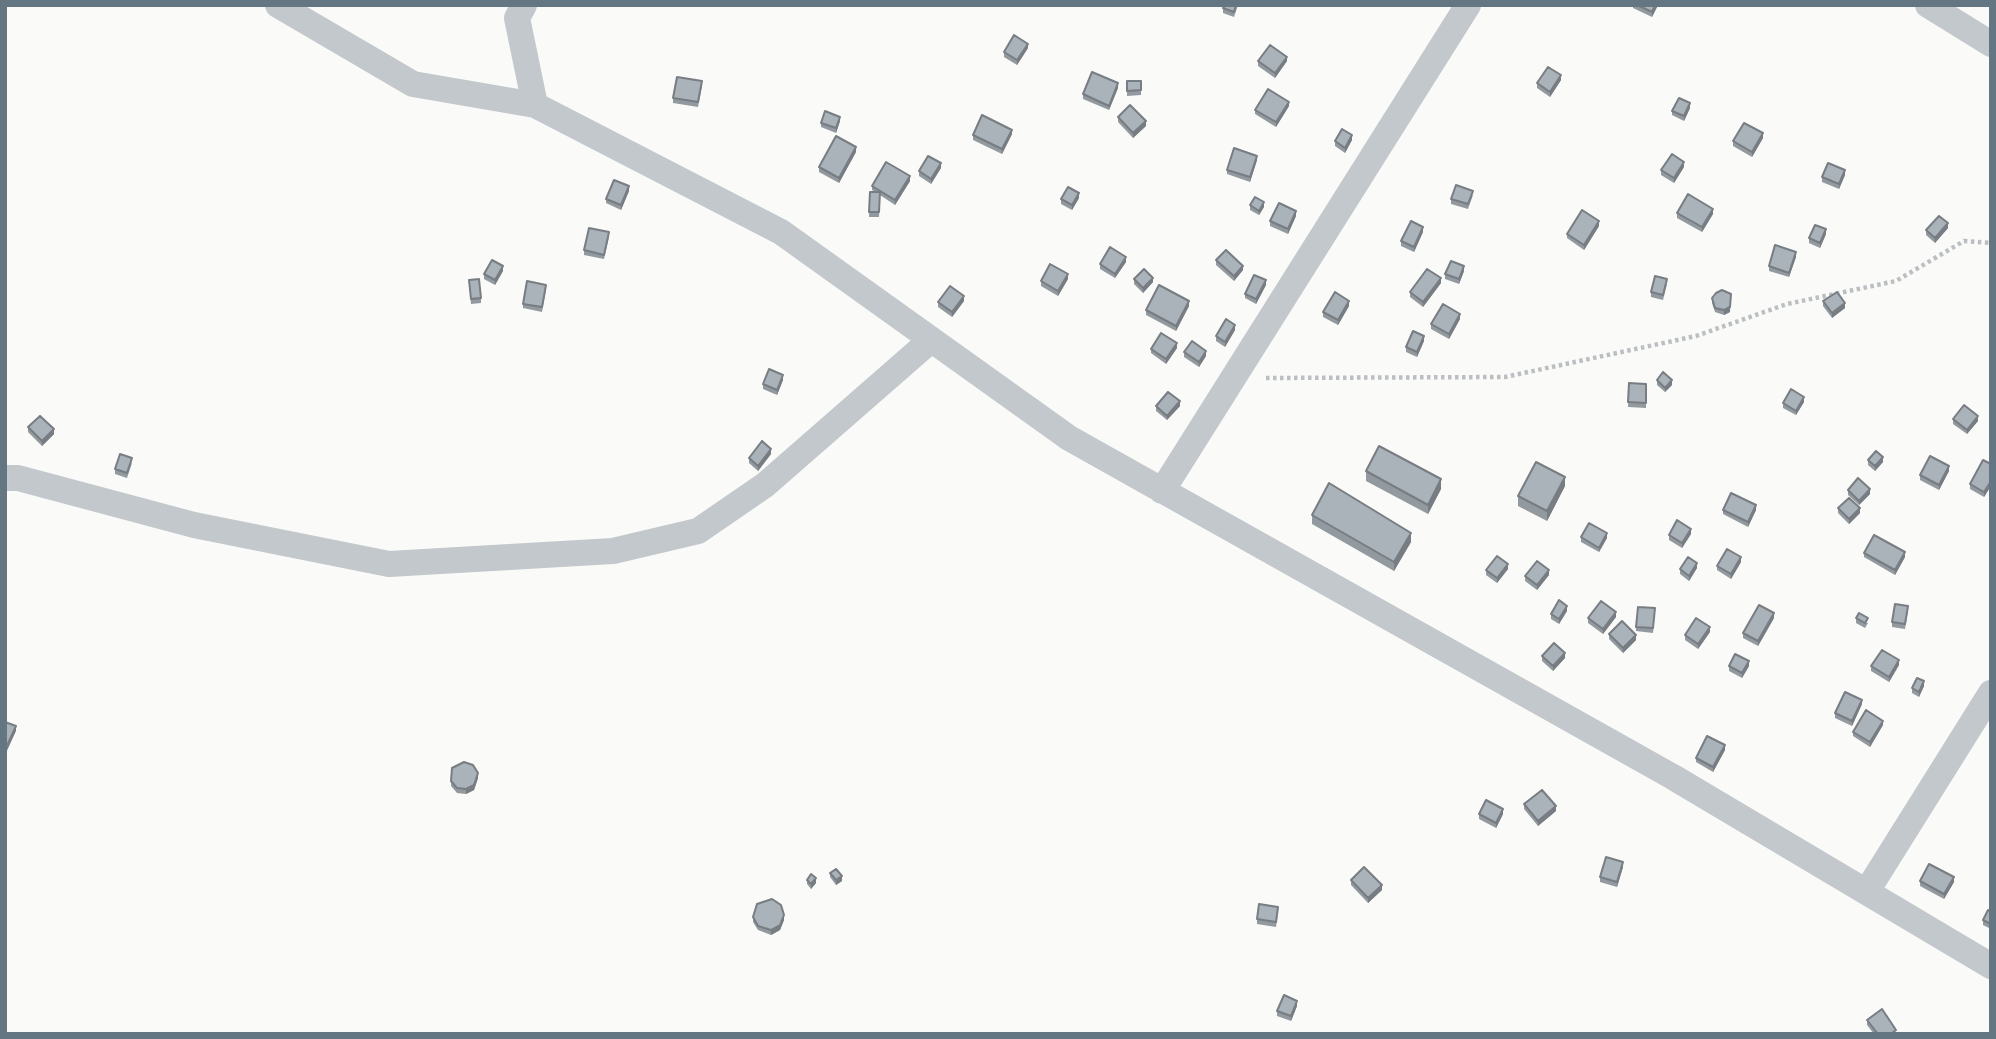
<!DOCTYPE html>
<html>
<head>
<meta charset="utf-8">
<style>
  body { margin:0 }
  #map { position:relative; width:1996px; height:1039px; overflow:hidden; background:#fafaf8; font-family:"PT Sans",sans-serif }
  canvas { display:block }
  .frame { position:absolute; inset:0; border:7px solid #657683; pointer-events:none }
</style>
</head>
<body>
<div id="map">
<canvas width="1996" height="1039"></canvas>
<div class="frame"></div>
</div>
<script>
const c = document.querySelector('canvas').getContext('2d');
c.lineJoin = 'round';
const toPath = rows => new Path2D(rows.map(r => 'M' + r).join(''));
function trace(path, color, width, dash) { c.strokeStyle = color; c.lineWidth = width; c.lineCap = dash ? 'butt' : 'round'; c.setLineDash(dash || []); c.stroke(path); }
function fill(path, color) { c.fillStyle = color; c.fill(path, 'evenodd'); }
trace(toPath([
  [1266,378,1505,377,1696,336,1787,304,1896,281,1964,241,1991,243]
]), '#bbbfc2', 4.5, [3.5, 3.5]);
trace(toPath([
  [278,5,413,84,535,105,781,232,1069,438,1673,777,1991,966],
  [524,5,517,18,535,105],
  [1928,5,1991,44],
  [5,478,18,478,194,525,389,564,613,551,698,531,765,485,931,340],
  [1162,491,1468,5],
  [1867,891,1991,693]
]), '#c3c8cc', 26);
fill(toPath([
  [1238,5,1234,17,1223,13,1223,8],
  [1633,5,1658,5,1652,17,1633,8],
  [1028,48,1017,65,1004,57,1004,52],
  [1258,61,1287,61,1275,78,1258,66],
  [1561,80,1550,97,1537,88,1537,83],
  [1127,81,1141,81,1141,95,1127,96],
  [702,86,698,107,673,103,673,98],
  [1118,88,1109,110,1083,99,1083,94],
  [1289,106,1276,127,1255,114,1255,110],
  [1690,108,1684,121,1672,115,1672,111],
  [1118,117,1146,126,1133,138,1118,122],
  [840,121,836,133,821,127,821,123],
  [1012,134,1002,154,973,140,973,135],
  [1763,138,1752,157,1733,146,1733,141],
  [1352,140,1345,153,1335,146,1335,141],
  [856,152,839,183,819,172,819,167],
  [1257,160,1250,182,1227,174,1227,170],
  [1684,167,1674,183,1661,175,1661,170],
  [941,168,931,184,919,176,919,171],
  [1845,175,1839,189,1822,182,1822,177],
  [910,181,895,205,880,195,879,217,869,217,870,192,875,192,872,190,872,186],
  [629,191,621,210,606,203,606,199],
  [1473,195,1468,209,1451,204,1451,199],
  [1079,198,1072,210,1061,204,1061,199],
  [1250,205,1264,207,1259,215,1250,210],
  [1677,213,1713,214,1702,232,1677,218],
  [1296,216,1288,234,1270,226,1270,221],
  [1599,226,1584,250,1567,238,1567,234],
  [1948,228,1935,243,1926,235,1926,230],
  [1423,232,1414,252,1401,246,1401,241],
  [1826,234,1820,248,1809,243,1809,238],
  [609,237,604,259,584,255,584,250],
  [1796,257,1789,277,1769,271,1769,266],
  [1216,260,1243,270,1234,281,1216,265],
  [1126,262,1115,278,1100,269,1100,264],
  [503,271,495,285,484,279,484,274],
  [1464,271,1459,284,1445,279,1445,274],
  [1068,279,1058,296,1041,286,1041,281],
  [1134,279,1153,282,1143,293,1134,284],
  [469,280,481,298,481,303,471,304],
  [1441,283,1423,307,1410,297,1410,292],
  [1667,284,1663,300,1651,297,1651,292],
  [1266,285,1256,304,1245,298,1245,294],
  [546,290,542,312,523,308,523,304],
  [1731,294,1730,312,1724,315,1715,312,1712,303,1712,298],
  [964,301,952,317,938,307,938,302],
  [1823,301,1845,308,1832,318,1823,306],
  [1189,306,1176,331,1146,315,1146,310],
  [1349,306,1338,325,1323,317,1323,312],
  [1460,319,1449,339,1431,329,1431,324],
  [1235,330,1225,347,1216,341,1216,336],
  [1424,341,1417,357,1406,352,1406,347],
  [1177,348,1166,364,1151,353,1151,349],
  [1184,352,1206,356,1199,367,1184,357],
  [783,380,777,395,763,389,763,384],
  [1657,380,1672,385,1665,392,1657,385],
  [1629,383,1646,384,1646,408,1628,407],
  [1804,402,1796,415,1783,408,1783,403],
  [1156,406,1180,406,1167,420,1156,411],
  [1953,419,1978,421,1967,434,1953,424],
  [28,427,54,434,42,446,28,432],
  [771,454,758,471,749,463,749,458],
  [1868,460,1883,462,1875,471,1868,465],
  [132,463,127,478,115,474,115,469],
  [1991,464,1991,486,1984,497,1970,489,1970,484],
  [1366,471,1441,489,1428,514,1366,481],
  [1949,471,1939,490,1920,480,1920,475],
  [1565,486,1547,521,1518,506,1518,496],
  [1848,490,1870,494,1859,505,1848,495],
  [1838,508,1860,513,1849,524,1838,513],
  [1723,510,1756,510,1748,527,1723,514],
  [1312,515,1411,542,1394,571,1312,524],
  [1691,534,1682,548,1669,540,1669,535],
  [1581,537,1607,538,1599,552,1581,542],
  [1864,553,1905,557,1895,575,1864,557],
  [1741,562,1731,579,1717,570,1717,566],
  [1697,568,1689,581,1680,574,1680,569],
  [1508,569,1497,583,1486,575,1486,570],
  [1549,575,1537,590,1525,581,1525,576],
  [1567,611,1559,624,1551,619,1551,614],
  [1908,611,1905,629,1892,627,1892,622],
  [1655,613,1653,633,1636,631,1636,627],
  [1616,617,1603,634,1588,623,1588,618],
  [1774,618,1758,646,1743,638,1743,633],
  [1856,618,1868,623,1865,628,1856,623],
  [1710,632,1698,649,1685,640,1685,635],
  [1609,634,1636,640,1623,653,1609,639],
  [1542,656,1565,658,1553,671,1542,661],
  [1899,665,1889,682,1871,671,1871,666],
  [1729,666,1749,666,1742,678,1729,671],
  [1924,686,1919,697,1912,693,1912,688],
  [1862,704,1852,726,1835,718,1835,713],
  [1883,725,1870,747,1853,736,1853,732],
  [1725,750,1713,772,1696,762,1696,758],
  [452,768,478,778,474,790,466,794,457,793,451,786],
  [1524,804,1556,811,1538,826,1524,809],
  [1479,814,1503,814,1496,828,1479,819],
  [1623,867,1617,887,1600,882,1600,877],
  [830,873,842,881,836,885,830,877],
  [807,880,816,883,811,889,807,884],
  [1351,880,1382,890,1368,903,1351,885],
  [1920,881,1954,882,1944,899,1920,886],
  [1278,912,1276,927,1257,924,1257,919],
  [1991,912,1991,929,1983,925,1983,920],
  [753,917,784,920,780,930,771,935,758,930,753,922],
  [1297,1006,1291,1021,1277,1016,1277,1011],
  [1867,1020,1896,1034,1874,1034,1867,1025]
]), '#929a9f');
fill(toPath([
  [1655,5,1658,5,1652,17,1652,12],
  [1028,44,1028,48,1017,65,1017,60],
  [1287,57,1287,61,1275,78,1275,73],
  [1561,75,1561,80,1550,97,1550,92],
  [1118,83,1118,88,1109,110,1109,106],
  [1289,102,1289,106,1276,127,1276,122],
  [1690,103,1690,108,1684,121,1684,116],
  [840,117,840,121,836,133,836,128],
  [1146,121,1146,126,1133,138,1133,133],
  [1012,130,1012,134,1002,154,1002,149],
  [1763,133,1763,138,1752,157,1752,152],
  [1352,135,1352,140,1345,153,1345,148],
  [856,147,856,152,839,183,839,178],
  [1257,156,1257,160,1250,182,1250,177],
  [1684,162,1684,167,1674,183,1674,178],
  [941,163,941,168,931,184,931,179],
  [1845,170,1845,175,1839,189,1839,184],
  [910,176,910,181,895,205,895,200],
  [629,186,629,191,621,210,621,205],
  [1079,193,1079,198,1072,210,1072,205],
  [1264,202,1264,207,1259,215,1259,211],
  [1713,209,1713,214,1702,232,1702,227],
  [1296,211,1296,216,1288,234,1288,229],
  [1599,221,1599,226,1584,250,1584,245],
  [1948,223,1948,228,1935,243,1935,238],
  [1423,227,1423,232,1414,252,1414,247],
  [1826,229,1826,234,1820,248,1820,243],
  [1796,252,1796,257,1789,277,1789,273],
  [1126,257,1126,262,1115,278,1115,274],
  [503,266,503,271,495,285,495,280],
  [1243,266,1243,270,1234,281,1234,276],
  [1464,266,1464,271,1459,284,1459,279],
  [1068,274,1068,279,1058,296,1058,291],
  [1153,278,1153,282,1143,293,1143,288],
  [1441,278,1441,283,1423,307,1423,302],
  [1266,280,1266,285,1256,304,1256,299],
  [964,296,964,301,952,317,952,312],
  [1189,301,1189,306,1176,331,1176,326],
  [1349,301,1349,306,1338,325,1338,320],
  [1845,303,1845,308,1832,318,1832,313],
  [1730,307,1730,312,1724,315,1724,310],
  [1460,314,1460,319,1449,339,1449,334],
  [1235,325,1235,330,1225,347,1225,342],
  [1424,336,1424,341,1417,357,1417,352],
  [1177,343,1177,348,1166,364,1166,359],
  [1206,351,1206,356,1199,367,1199,362],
  [783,375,783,380,777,395,777,390],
  [1672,380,1672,385,1665,392,1665,388],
  [1804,397,1804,402,1796,415,1796,411],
  [1180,401,1180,406,1167,420,1167,416],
  [1978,416,1978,421,1967,434,1967,430],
  [54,429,54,434,42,446,42,441],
  [771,449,771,454,758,471,758,466],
  [1883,457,1883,462,1875,471,1875,466],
  [1949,466,1949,471,1939,490,1939,485],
  [1565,477,1565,486,1547,521,1547,511],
  [1441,479,1441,489,1428,514,1428,505],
  [1991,481,1991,486,1984,497,1984,492],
  [1870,489,1870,494,1859,505,1859,501],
  [1756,505,1756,510,1748,527,1748,522],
  [1860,508,1860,513,1849,524,1849,519],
  [1691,529,1691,534,1682,548,1682,543],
  [1411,533,1411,542,1394,571,1394,562],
  [1607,533,1607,538,1599,552,1599,548],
  [1905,552,1905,557,1895,575,1895,570],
  [1741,557,1741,562,1731,579,1731,574],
  [1697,563,1697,568,1689,581,1689,576],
  [1508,564,1508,569,1497,583,1497,578],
  [1549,570,1549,575,1537,590,1537,585],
  [1567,606,1567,611,1559,624,1559,619],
  [1616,612,1616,617,1603,634,1603,629],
  [1774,613,1774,618,1758,646,1758,641],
  [1710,627,1710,632,1698,649,1698,644],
  [1636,635,1636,640,1623,653,1623,648],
  [1565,653,1565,658,1553,671,1553,666],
  [1899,660,1899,665,1889,682,1889,677],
  [1749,661,1749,666,1742,678,1742,673],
  [1924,681,1924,686,1919,697,1919,692],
  [1862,700,1862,704,1852,726,1852,721],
  [1883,721,1883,725,1870,747,1870,742],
  [16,726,16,731,5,755,5,750],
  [1725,745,1725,750,1713,772,1713,767],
  [478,773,478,778,474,790,466,794,466,789],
  [1556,806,1556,811,1538,826,1538,821],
  [1503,809,1503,814,1496,828,1496,823],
  [1623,862,1623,867,1617,887,1617,882],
  [842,876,842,881,836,885,836,880],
  [1954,877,1954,882,1944,899,1944,894],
  [816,878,816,883,811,889,811,884],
  [1382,885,1382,890,1368,903,1368,898],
  [784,915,784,920,780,930,771,935,771,930],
  [1297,1001,1297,1006,1291,1021,1291,1016]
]), '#777d82');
const building = toPath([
  [1225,5,1236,5,1234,12,1223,8,1225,5],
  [1637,5,1655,5,1652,12,1637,5],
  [1014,35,1028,44,1017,60,1004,52,1014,35],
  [1270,45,1287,57,1275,73,1258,61,1270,45],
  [1548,67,1561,75,1550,92,1537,83,1548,67],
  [1092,72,1118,83,1109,106,1083,94,1092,72],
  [677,77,702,81,698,102,673,98,677,77],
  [1127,81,1141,81,1141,90,1127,91,1127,81],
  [1268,89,1289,102,1276,122,1255,110,1268,89],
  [1679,98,1690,103,1684,116,1672,111,1679,98],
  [1130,105,1146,121,1133,133,1118,117,1130,105],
  [825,111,840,117,836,128,821,123,825,111],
  [982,115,1012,130,1002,149,973,135,982,115],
  [1744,123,1763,133,1752,152,1733,141,1744,123],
  [1342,129,1352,135,1345,148,1335,141,1342,129],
  [836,136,856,147,839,178,819,167,836,136],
  [1234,148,1257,156,1250,177,1227,170,1234,148],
  [1672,154,1684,162,1674,178,1661,170,1672,154],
  [928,156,941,163,931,179,919,171,928,156],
  [886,162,910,176,895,200,872,186,886,162],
  [1828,163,1845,170,1839,184,1822,177,1828,163],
  [614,180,629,186,621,205,606,199,614,180],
  [1456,185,1473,191,1468,204,1451,199,1456,185],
  [1068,187,1079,193,1072,205,1061,199,1068,187],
  [870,192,880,192,879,212,869,212,870,192],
  [1688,194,1713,209,1702,227,1677,213,1688,194],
  [1255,197,1264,202,1259,211,1250,205,1255,197],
  [1279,203,1296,211,1288,229,1270,221,1279,203],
  [1582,210,1599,221,1584,245,1567,234,1582,210],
  [1939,216,1948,223,1935,238,1926,230,1939,216],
  [1411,221,1423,227,1414,247,1401,241,1411,221],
  [1815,225,1826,229,1820,243,1809,238,1815,225],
  [589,228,609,232,604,255,584,250,589,228],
  [1775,245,1796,252,1789,273,1769,266,1775,245],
  [1110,247,1126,257,1115,274,1100,264,1110,247],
  [1226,250,1243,266,1234,276,1216,260,1226,250],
  [492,260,503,266,495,280,484,274,492,260],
  [1451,261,1464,266,1459,279,1445,274,1451,261],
  [1050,264,1068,274,1058,291,1041,281,1050,264],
  [1144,269,1153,278,1143,288,1134,279,1144,269],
  [1427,269,1441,278,1423,302,1410,292,1427,269],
  [1254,275,1266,280,1256,299,1245,294,1254,275],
  [1655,276,1667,279,1663,295,1651,292,1655,276],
  [479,279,481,298,471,299,469,280,479,279],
  [527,281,546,285,542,307,523,304,527,281],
  [1159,285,1189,301,1176,326,1146,310,1159,285],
  [950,286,964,296,952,312,938,302,950,286],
  [1722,290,1731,294,1730,307,1724,310,1715,308,1712,298,1716,293,1722,290],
  [1335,292,1349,301,1338,320,1323,312,1335,292],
  [1837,292,1845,303,1832,313,1823,301,1837,292],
  [1443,304,1460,314,1449,334,1431,324,1443,304],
  [1226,319,1235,325,1225,342,1216,336,1226,319],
  [1413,331,1424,336,1417,352,1406,347,1413,331],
  [1161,333,1177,343,1166,359,1151,349,1161,333],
  [1192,341,1206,351,1199,362,1184,352,1192,341],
  [769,369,783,375,777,390,763,384,769,369],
  [1663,372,1672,380,1665,388,1657,380,1663,372],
  [1629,383,1646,384,1646,403,1628,402,1629,383],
  [1791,389,1804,397,1796,411,1783,403,1791,389],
  [1168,392,1180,401,1167,416,1156,406,1168,392],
  [1964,405,1978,416,1967,430,1953,419,1964,405],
  [40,416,54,429,42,441,28,427,40,416],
  [762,441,771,449,758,466,749,458,762,441],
  [1379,446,1441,479,1428,505,1366,471,1379,446],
  [1876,451,1883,457,1875,466,1868,460,1876,451],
  [120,454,132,458,127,473,115,469,120,454],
  [1930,456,1949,466,1939,485,1920,475,1930,456],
  [1983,460,1991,464,1991,481,1984,492,1970,484,1983,460],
  [1536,462,1565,477,1547,511,1518,496,1536,462],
  [1858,478,1870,489,1859,501,1848,490,1858,478],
  [1329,483,1411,533,1394,562,1312,515,1329,483],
  [1731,493,1756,505,1748,522,1723,510,1731,493],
  [1849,498,1860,508,1849,519,1838,508,1849,498],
  [1677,520,1691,529,1682,543,1669,535,1677,520],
  [1589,523,1607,533,1599,548,1581,537,1589,523],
  [1874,535,1905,552,1895,570,1864,553,1874,535],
  [1727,549,1741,557,1731,574,1717,566,1727,549],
  [1497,556,1508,564,1497,578,1486,570,1497,556],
  [1688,557,1697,563,1689,576,1680,569,1688,557],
  [1537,561,1549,570,1537,585,1525,576,1537,561],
  [1559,600,1567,606,1559,619,1551,614,1559,600],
  [1601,601,1616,612,1603,629,1588,618,1601,601],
  [1895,604,1908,606,1905,624,1892,622,1895,604],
  [1759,605,1774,613,1758,641,1743,633,1759,605],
  [1638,607,1655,608,1653,628,1636,627,1638,607],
  [1859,613,1868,618,1865,623,1856,618,1859,613],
  [1696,618,1710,627,1698,644,1685,635,1696,618],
  [1622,621,1636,635,1623,648,1609,634,1622,621],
  [1554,643,1565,653,1553,666,1542,656,1554,643],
  [1882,650,1899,660,1889,677,1871,666,1882,650],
  [1735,654,1749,661,1742,673,1729,666,1735,654],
  [1917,678,1924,681,1919,692,1912,688,1917,678],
  [1845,692,1862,700,1852,721,1835,713,1845,692],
  [1866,710,1883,721,1870,742,1853,732,1866,710],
  [5,722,16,726,5,750,5,722],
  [1707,736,1725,745,1713,767,1696,758,1707,736],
  [464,762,473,765,478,773,474,785,466,789,457,788,451,781,452,768,464,762],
  [1542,790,1556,806,1538,821,1524,804,1542,790],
  [1486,800,1503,809,1496,823,1479,814,1486,800],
  [1606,857,1623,862,1617,882,1600,877,1606,857],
  [1929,864,1954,877,1944,894,1920,881,1929,864],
  [1364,867,1382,885,1368,898,1351,880,1364,867],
  [836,869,842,876,836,880,830,873,836,869],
  [811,874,816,878,811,884,807,880,811,874],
  [772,899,781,905,784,915,780,925,771,930,758,926,753,917,757,904,772,899],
  [1259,904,1278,907,1276,922,1257,919,1259,904],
  [1988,910,1991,912,1991,924,1983,920,1988,910],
  [1284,995,1297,1001,1291,1016,1277,1011,1284,995],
  [1882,1009,1896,1030,1891,1034,1878,1034,1867,1020,1882,1009]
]);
fill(building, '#aab3b9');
trace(building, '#777d82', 2);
</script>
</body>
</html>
